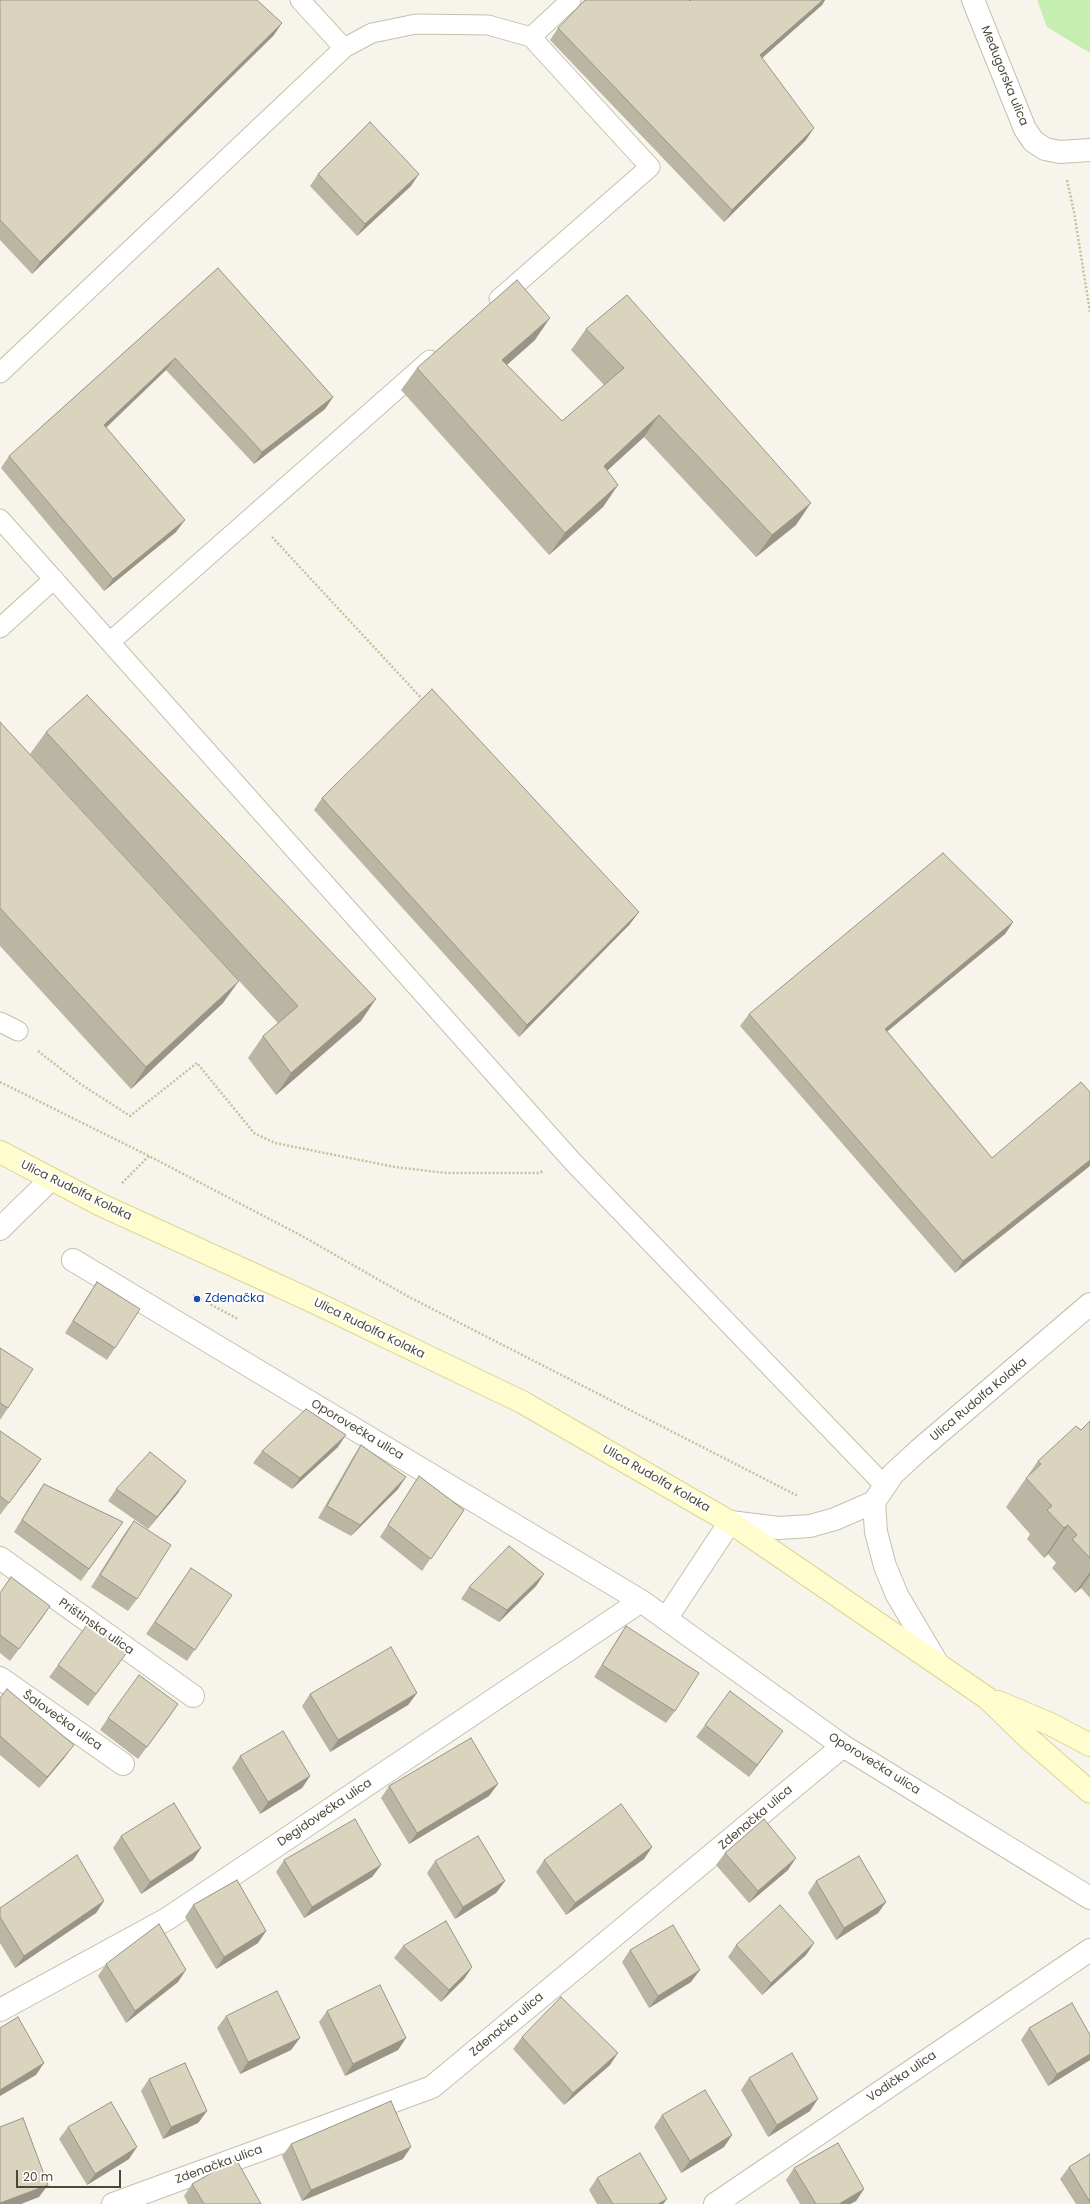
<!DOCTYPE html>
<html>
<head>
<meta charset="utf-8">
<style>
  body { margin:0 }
  #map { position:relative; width:1090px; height:2204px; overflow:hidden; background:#f7f5eb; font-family:Poppins,sans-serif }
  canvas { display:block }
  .scale { position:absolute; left:16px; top:2170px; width:105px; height:18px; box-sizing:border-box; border:2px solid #4c4838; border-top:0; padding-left:5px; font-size:12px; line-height:14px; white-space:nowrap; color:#4c4838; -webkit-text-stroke:3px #fff; paint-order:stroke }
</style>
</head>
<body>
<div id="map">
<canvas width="1090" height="2204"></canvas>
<div class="scale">20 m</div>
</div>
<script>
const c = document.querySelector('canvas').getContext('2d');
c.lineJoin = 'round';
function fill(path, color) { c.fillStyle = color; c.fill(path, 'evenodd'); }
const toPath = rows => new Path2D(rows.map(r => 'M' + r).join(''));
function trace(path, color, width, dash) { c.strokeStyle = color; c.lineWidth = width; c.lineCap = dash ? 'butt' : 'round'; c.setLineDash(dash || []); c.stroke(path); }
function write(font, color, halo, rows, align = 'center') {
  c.font = font + ' Poppins,sans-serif'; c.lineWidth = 4; c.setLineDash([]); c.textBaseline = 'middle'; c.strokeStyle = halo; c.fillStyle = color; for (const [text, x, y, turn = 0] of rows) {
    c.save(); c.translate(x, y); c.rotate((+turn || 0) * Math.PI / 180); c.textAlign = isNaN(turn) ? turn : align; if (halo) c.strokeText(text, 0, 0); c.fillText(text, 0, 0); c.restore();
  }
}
fill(toPath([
  [1037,0,1090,0,1090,53,1047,27]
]), '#c7eeb1');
const lane = toPath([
  [344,48,372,33,416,24,488,25,531,37],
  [499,299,650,167,531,37,571,0],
  [0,373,344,48,300,0],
  [0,519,573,1162,884,1485],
  [0,628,54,579],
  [110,642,430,360],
  [0,1022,18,1031]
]);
const street = toPath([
  [973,0,1025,129,1033,141,1045,149,1060,152,1090,150],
  [0,1229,50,1180],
  [73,1260,641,1601,843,1746,1090,1898],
  [0,1558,193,1696],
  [666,1619,730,1522,779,1528,810,1526,835,1519,874,1502],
  [936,1661,897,1595,885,1566,876,1532,874,1502,893,1474,919,1450,1090,1304],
  [0,1678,123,1764],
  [0,2010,167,1919,641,1601],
  [113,2204,432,2087,843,1746],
  [715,2204,1090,1950]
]);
const secondary = toPath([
  [0,1152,101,1205,314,1302,522,1402,730,1522,987,1698,1028,1738,1090,1792],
  [998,1702,1050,1724,1090,1745]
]);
trace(lane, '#c3c0ad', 21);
trace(street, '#c3c0ad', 24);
trace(secondary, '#dad698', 24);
trace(toPath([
  [1067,180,1074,212,1090,312],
  [272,537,423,700],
  [38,1051,79,1083,130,1116,197,1063,254,1133,275,1143,395,1167,446,1173,538,1173,544,1171],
  [0,1082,149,1156,302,1236,409,1297,798,1496],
  [122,1183,149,1156],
  [193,1295,238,1319]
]), '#c7c09c', 2.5, [2, 2]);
trace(lane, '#fff', 19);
trace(street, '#fff', 22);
trace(secondary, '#fffdcd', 22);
fill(toPath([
  [0,0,274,35,32,274,0,240],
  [691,0,825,0,822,5,762,58,806,140,724,222,550,40,558,28,690,1],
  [318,174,411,186,357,236,310,186],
  [218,268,333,397,325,409,254,464,166,370,106,428,176,532,104,591,1,468,9,456],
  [586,329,796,525,756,557,644,437,607,471,618,485,603,507,549,555,401,390,417,368,535,340,507,365,562,421,604,385,571,350],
  [0,722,223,1003,131,1089,0,946],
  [46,732,361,1021,276,1095,248,1058,263,1036,278,1023,30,754],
  [322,798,630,924,519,1037,314,810],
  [1013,922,1005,934,887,1031,992,1158,1090,1092,955,1273,740,1026,749,1014],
  [97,1282,115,1348,107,1360,65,1333,89,1294],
  [0,1348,8,1408,0,1420],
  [1090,1421,1090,1598,1081,1588,1075,1593,1052,1568,1056,1563,1048,1554,1044,1558,1027,1539,1030,1534,1006,1507,1038,1461,1081,1430],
  [0,1431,33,1471,0,1515],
  [361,1445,398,1489,351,1536,318,1518,353,1457],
  [338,1447,292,1489,253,1463,262,1451],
  [419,1476,464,1510,422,1571,380,1537],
  [44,1484,123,1522,81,1581,14,1532,36,1496],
  [116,1489,178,1493,148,1529,108,1501],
  [134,1521,137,1599,128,1611,91,1587,125,1533],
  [544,1574,536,1586,499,1622,461,1599,469,1587],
  [183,1579,232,1595,187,1661,146,1634],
  [0,1593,42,1618,10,1661,0,1653],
  [626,1626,675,1711,666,1723,594,1677,618,1638],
  [119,1663,88,1706,49,1677,58,1665],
  [417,1693,408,1705,330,1752,302,1706,310,1694],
  [0,1698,65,1757,39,1788,0,1755],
  [170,1716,138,1759,100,1730,108,1718],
  [705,1725,774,1743,749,1777,696,1737],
  [240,1756,310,1776,302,1788,260,1814,232,1768],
  [389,1786,489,1796,409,1844,381,1798],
  [121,1836,201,1848,193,1860,141,1894,113,1848],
  [652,1847,644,1859,566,1915,536,1872,544,1860],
  [725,1853,788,1870,749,1903,716,1865],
  [284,1860,381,1865,372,1877,304,1918,276,1872],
  [435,1861,505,1881,496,1893,455,1919,427,1873],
  [816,1881,886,1902,878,1913,836,1940,808,1893],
  [104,1901,96,1913,15,1968,0,1943,0,1908],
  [193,1905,266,1931,258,1943,216,1969,185,1917],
  [814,1943,806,1955,762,1995,728,1957,736,1945],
  [403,1946,472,1967,464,1979,441,2002,394,1958],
  [630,1950,691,1982,649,2008,622,1962],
  [106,1964,178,1982,126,2023,98,1976],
  [327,2011,406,2038,398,2050,345,2076,319,2022],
  [226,2016,291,2050,240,2074,217,2028],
  [1029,2028,1090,2060,1048,2086,1021,2040],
  [522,2037,610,2065,564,2105,513,2049],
  [749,2078,810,2111,768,2137,741,2090],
  [149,2079,207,2111,198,2123,163,2139,141,2091],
  [662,2115,732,2135,724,2147,681,2173,654,2127],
  [68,2127,129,2159,87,2185,59,2139],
  [291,2144,403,2159,302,2201,282,2156],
  [1090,2154,1090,2204,1076,2204,1060,2179,1069,2167],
  [794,2168,864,2189,856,2201,850,2204,800,2204,786,2180],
  [597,2178,667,2199,663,2204,597,2204,589,2190],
  [192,2184,261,2204,188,2204,184,2196]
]), '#bbb6a4');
fill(toPath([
  [823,0,825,0,822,5,752,67,760,55],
  [282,23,274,35,32,274,40,262],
  [814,128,806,140,724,222,732,210],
  [419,174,411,186,357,236,365,224],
  [550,318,535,340,487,382,502,360],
  [175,358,166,370,96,437,104,425],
  [333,397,325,409,254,464,262,452],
  [659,415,644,437,588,488,604,466],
  [618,485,603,507,549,555,565,533],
  [811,503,796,525,756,557,772,535],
  [185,520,176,532,104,591,113,579],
  [639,912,630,924,519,1037,527,1025],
  [1013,922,1005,934,877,1040,885,1029],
  [239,981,223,1003,131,1089,146,1067],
  [376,999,361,1021,276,1095,291,1073],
  [1090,1160,1090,1166,955,1273,963,1261],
  [346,1435,338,1447,292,1489,300,1478],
  [41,1459,33,1471,0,1515,9,1503],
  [406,1477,398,1489,351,1536,360,1525],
  [186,1481,178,1493,148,1529,157,1517],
  [1068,1525,1048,1554,1044,1558,1064,1528],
  [1090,1572,1090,1575,1081,1588,1075,1593],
  [544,1574,536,1586,499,1622,507,1610],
  [50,1606,42,1618,10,1661,19,1649],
  [417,1693,408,1705,330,1752,338,1740],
  [178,1704,170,1716,138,1759,147,1747],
  [783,1731,774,1743,749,1777,757,1765],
  [74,1745,65,1757,39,1788,47,1777],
  [310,1776,302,1788,260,1814,268,1802],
  [498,1784,489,1796,409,1844,417,1833],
  [652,1847,644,1859,566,1915,575,1903],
  [201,1848,193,1860,141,1894,150,1882],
  [796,1858,788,1870,749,1903,758,1891],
  [381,1865,372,1877,304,1918,312,1907],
  [505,1881,496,1893,455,1919,463,1907],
  [104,1901,96,1913,15,1968,24,1956],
  [886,1902,878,1913,836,1940,844,1928],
  [266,1931,258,1943,216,1969,224,1957],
  [814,1943,806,1955,762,1995,771,1983],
  [472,1967,464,1979,441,2002,449,1990],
  [186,1970,178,1982,126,2023,135,2011],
  [700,1970,691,1982,649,2008,658,1996],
  [300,2038,291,2050,240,2074,248,2062],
  [406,2038,398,2050,345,2076,353,2064],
  [618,2053,610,2065,564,2105,573,2093],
  [1090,2054,1090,2060,1048,2086,1057,2074],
  [44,2063,36,2075,0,2096,0,2090],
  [818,2099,810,2111,768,2137,777,2125],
  [207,2111,198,2123,163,2139,171,2127],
  [732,2135,724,2147,681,2173,690,2161],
  [137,2147,129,2159,87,2185,95,2174],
  [411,2147,403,2159,302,2201,311,2190],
  [48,2185,39,2197,21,2204,0,2204,0,2203],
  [864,2189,856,2201,850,2204,839,2204],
  [667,2199,663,2204,658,2204]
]), '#999486');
const building = toPath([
  [0,0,257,0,282,23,40,262,0,220,0,0],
  [585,0,689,0,690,1,691,0,823,0,760,55,814,128,732,210,558,28,585,0],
  [370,122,419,174,365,224,318,174,370,122],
  [218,268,333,397,262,452,175,358,104,425,185,520,113,579,9,456,218,268],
  [517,280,550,318,502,360,562,421,624,368,586,329,627,295,811,503,772,535,659,415,604,466,618,485,565,533,417,368,517,280],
  [432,689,639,912,527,1025,322,798,432,689],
  [87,695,376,999,291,1073,263,1036,298,1006,46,732,87,695],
  [0,722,239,981,146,1067,0,908,0,722],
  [943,853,1013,922,885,1029,992,1158,1081,1082,1090,1092,1090,1160,963,1261,749,1014,943,853],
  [97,1282,140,1309,115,1348,73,1321,97,1282],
  [0,1348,33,1369,8,1408,0,1403,0,1348],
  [306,1409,346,1435,300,1478,262,1451,306,1409],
  [1090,1421,1090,1558,1072,1539,1077,1535,1068,1525,1064,1528,1047,1510,1052,1506,1026,1478,1041,1464,1038,1461,1076,1426,1081,1430,1090,1421],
  [0,1431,41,1459,9,1503,0,1496,0,1431],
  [361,1445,406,1477,360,1525,327,1506,361,1445],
  [150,1452,186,1481,157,1517,116,1489,150,1452],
  [419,1476,464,1510,431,1559,388,1525,419,1476],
  [44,1484,123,1522,89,1569,22,1520,44,1484],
  [134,1521,171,1545,137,1599,100,1575,134,1521],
  [509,1546,544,1574,507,1610,469,1587,509,1546],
  [191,1568,232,1595,195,1650,155,1622,191,1568],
  [11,1577,50,1606,19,1649,0,1635,0,1593,11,1577],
  [89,1622,128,1651,96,1694,58,1665,89,1622],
  [626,1626,699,1673,675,1711,602,1665,626,1626],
  [391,1647,417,1693,338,1740,310,1694,391,1647],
  [139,1675,178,1704,147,1747,108,1718,139,1675],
  [7,1689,74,1745,47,1777,0,1736,0,1698,7,1689],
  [730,1691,783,1731,757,1765,705,1725,730,1691],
  [283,1731,310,1776,268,1802,240,1756,283,1731],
  [471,1738,498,1784,417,1833,389,1786,471,1738],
  [174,1803,201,1848,150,1882,121,1836,174,1803],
  [621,1804,652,1847,575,1903,544,1860,621,1804],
  [355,1819,381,1865,312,1907,284,1860,355,1819],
  [764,1819,796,1858,758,1891,725,1853,764,1819],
  [478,1836,505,1881,463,1907,435,1861,478,1836],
  [77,1855,104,1901,24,1956,0,1917,0,1908,77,1855],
  [859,1856,886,1902,844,1928,816,1881,859,1856],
  [237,1880,266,1931,224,1957,193,1905,237,1880],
  [780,1905,814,1943,771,1983,736,1945,780,1905],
  [446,1921,472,1967,449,1990,403,1946,446,1921],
  [159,1924,186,1970,135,2011,106,1964,159,1924],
  [673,1925,700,1970,658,1996,630,1950,673,1925],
  [380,1985,406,2038,353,2064,327,2011,380,1985],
  [277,1991,300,2038,248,2062,226,2016,277,1991],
  [561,1997,618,2053,573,2093,522,2037,561,1997],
  [1072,2003,1090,2035,1090,2054,1057,2074,1029,2028,1072,2003],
  [18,2017,44,2063,0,2090,0,2028,18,2017],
  [792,2053,818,2099,777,2125,749,2078,792,2053],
  [185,2063,207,2111,171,2127,149,2079,185,2063],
  [705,2090,732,2135,690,2161,662,2115,705,2090],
  [391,2101,411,2147,311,2190,291,2144,391,2101],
  [111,2102,137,2147,95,2174,68,2127,111,2102],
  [23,2118,48,2185,0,2203,0,2127,23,2118],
  [838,2143,864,2189,839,2204,816,2204,794,2168,838,2143],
  [640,2153,667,2199,658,2204,613,2204,597,2178,640,2153],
  [1090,2154,1090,2202,1069,2167,1090,2154],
  [236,2159,261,2204,204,2204,192,2184,236,2159]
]);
fill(building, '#dad4bf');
trace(building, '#999486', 1);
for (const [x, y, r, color] of [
  [197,1299,4,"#1a4fb4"]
]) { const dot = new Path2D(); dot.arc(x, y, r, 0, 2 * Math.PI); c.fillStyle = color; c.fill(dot); trace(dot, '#fff', 1.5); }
write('12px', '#4c4838', '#fff', [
  ["Međugorska ulica",1004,76,68],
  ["Ulica Rudolfa Kolaka",76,1191,26],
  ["Ulica Rudolfa Kolaka",369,1329,26],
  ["Ulica Rudolfa Kolaka",979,1400,-40],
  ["Oporovečka ulica",357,1430,31],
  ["Ulica Rudolfa Kolaka",656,1479,30],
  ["Prištinska ulica",96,1627,35],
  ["Šalovečka ulica",62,1721,35],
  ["Oporovečka ulica",874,1764,32],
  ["Degidovečka ulica",325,1813,-34],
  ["Zdenačka ulica",756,1818,-40],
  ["Zdenačka ulica",507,2025,-40],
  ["Vodička ulica",902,2077,-34],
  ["Zdenačka ulica",219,2165,-20]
]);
write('12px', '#164399', '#fff', [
  ["Zdenačka",205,1299]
], 'left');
</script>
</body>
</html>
